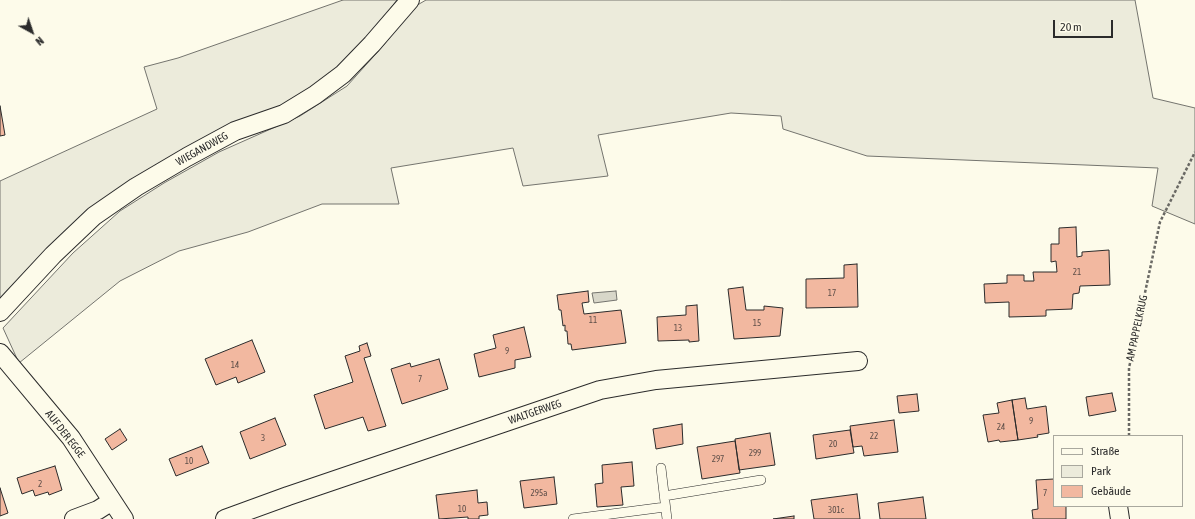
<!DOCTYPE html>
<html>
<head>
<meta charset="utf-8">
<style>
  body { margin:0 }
  #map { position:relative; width:1195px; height:519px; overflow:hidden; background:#fdfbea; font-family:"Asap Condensed",sans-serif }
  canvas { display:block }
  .legend { position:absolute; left:1053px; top:435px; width:130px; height:72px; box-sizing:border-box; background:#fdfbea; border:1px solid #a9a89e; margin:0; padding:5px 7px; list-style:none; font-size:12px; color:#2b2b2b }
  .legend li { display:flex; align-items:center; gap:8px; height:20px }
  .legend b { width:20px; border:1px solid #a9a89e }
  .north { position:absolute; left:12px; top:12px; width:40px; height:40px; -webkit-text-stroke:3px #fdfbea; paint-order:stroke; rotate:140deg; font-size:11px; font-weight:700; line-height:16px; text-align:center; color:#2b2b2b }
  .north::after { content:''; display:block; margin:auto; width:14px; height:18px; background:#2b2b2b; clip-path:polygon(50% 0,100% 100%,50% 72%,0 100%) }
  .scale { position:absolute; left:1053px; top:20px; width:60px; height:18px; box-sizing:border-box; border:2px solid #2b2b2b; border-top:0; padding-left:5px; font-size:12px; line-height:14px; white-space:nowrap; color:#2b2b2b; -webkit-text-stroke:3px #fdfbea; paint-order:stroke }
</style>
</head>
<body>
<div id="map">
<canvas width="1195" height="519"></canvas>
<ul class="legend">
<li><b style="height:5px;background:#fdfbea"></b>Straße</li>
<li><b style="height:11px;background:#ecebdb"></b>Park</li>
<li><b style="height:11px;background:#f2b8a0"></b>Gebäude</li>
</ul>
<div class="north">N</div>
<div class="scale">20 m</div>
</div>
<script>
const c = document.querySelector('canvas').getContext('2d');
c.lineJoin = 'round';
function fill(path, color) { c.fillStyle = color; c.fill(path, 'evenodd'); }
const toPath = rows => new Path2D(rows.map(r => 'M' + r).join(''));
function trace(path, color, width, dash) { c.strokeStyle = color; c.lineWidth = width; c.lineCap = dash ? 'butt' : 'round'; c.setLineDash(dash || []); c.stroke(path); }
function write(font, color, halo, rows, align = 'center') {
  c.font = font + ' "Asap Condensed",sans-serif'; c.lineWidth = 3; c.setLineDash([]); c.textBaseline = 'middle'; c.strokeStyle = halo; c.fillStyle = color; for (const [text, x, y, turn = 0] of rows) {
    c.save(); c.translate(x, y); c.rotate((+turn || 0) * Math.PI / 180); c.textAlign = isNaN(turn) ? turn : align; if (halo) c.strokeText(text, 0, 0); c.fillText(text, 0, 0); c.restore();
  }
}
const green = toPath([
  [343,0,397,0,369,37,335,70,292,101,59,238,0,298,0,181,157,109,144,67,178,58,343,0],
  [426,0,1135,0,1153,98,1195,108,1195,224,1152,206,1158,168,867,156,783,129,781,116,731,113,598,135,608,176,523,186,513,148,391,168,399,204,322,204,248,232,179,251,120,281,19,363,3,328,73,253,120,211,164,183,219,152,300,116,347,86,382,47,414,7,426,0]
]);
fill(green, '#ecebdb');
trace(green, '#74746e', 1);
const water = toPath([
  [616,291,617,300,594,303,592,293,616,291]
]);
fill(water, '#d8d7c9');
trace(water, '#74746e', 1);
const building = toPath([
  [0,106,5,135,0,136,0,106],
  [1076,227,1077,257,1082,256,1082,252,1109,250,1110,285,1080,286,1079,293,1073,294,1072,309,1046,310,1046,316,1009,317,1009,302,985,303,984,284,1007,283,1007,275,1024,275,1024,281,1034,281,1033,272,1057,272,1056,261,1051,262,1051,244,1059,244,1059,228,1076,227],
  [857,264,858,307,806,308,806,279,844,278,844,265,857,264],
  [743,287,746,310,764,310,764,306,783,308,780,336,734,339,728,289,743,287],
  [588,291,589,302,582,303,584,314,621,310,626,343,572,350,571,344,568,344,567,331,565,331,565,325,563,326,561,310,559,310,557,295,588,291],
  [697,305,699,341,689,342,689,340,658,341,657,317,686,315,686,306,697,305],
  [524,327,531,357,515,360,515,368,479,377,474,354,496,348,493,335,524,327],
  [252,340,265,372,238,383,236,377,216,385,205,359,252,340],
  [367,343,371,356,364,358,386,426,368,431,363,417,325,429,314,395,353,382,345,356,360,351,359,346,367,343],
  [439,359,448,389,402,404,391,369,410,363,411,367,439,359],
  [1112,393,1116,411,1089,416,1086,397,1112,393],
  [917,394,919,411,899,413,897,396,917,394],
  [1025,398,1027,409,1046,406,1049,433,1037,435,1038,437,1018,440,1012,400,1025,398],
  [1012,400,1018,440,1000,442,999,440,988,442,983,415,999,413,997,403,1012,400],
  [275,418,286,445,250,459,240,432,275,418],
  [894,420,898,452,864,456,862,446,853,447,850,426,894,420],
  [682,424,683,444,656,449,653,429,682,424],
  [120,429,127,440,112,450,105,439,120,429],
  [850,430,854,453,816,459,813,435,850,430],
  [770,433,775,465,739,470,735,439,770,433],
  [735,441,740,473,702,479,697,447,735,441],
  [202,446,209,463,176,476,169,459,202,446],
  [632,462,634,486,621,487,623,505,597,507,595,484,603,483,602,465,632,462],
  [55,466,62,490,49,495,48,492,35,496,33,490,22,494,17,478,55,466],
  [554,477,557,504,524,508,520,481,554,477],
  [1054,479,1054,506,1066,506,1066,519,1033,519,1032,510,1038,509,1036,480,1054,479],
  [0,488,8,513,0,516,0,488],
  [477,490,478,503,487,502,488,515,479,516,479,519,468,519,468,517,439,519,436,495,477,490],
  [857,494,860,519,814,519,811,500,857,494],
  [923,497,926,519,880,519,878,503,923,497],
  [794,516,794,519,773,519,794,516]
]);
fill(building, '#f2b8a0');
trace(building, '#2b2b2b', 1);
const lane = toPath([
  [661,468,667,519],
  [664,496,761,480],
  [573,519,665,507]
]);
const street = toPath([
  [0,312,53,255,94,216,136,187,187,157,235,131,284,114,315,95,343,74,372,44,410,0],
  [0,353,71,438,124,519],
  [1118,506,1120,519],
  [74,519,98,510,112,501],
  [225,519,288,496,600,390,656,380,858,361]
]);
trace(lane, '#2b2b2b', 10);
trace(street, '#2b2b2b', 20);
trace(toPath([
  [1129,436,1129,368,1160,222,1195,152]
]), '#6a6964', 2.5, [3, 2]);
trace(lane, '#fdfbea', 9);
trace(street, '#fdfbea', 18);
write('9px', '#5d4e48', null, [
  ["21",1077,272],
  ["17",832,293],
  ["11",593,320],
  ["15",757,323],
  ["13",678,328],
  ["9",507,351],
  ["14",235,365],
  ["7",420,379],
  ["9",1031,421],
  ["24",1001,427],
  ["22",874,436],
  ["3",263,438],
  ["20",833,444],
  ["299",755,453],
  ["297",718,459],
  ["10",189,461],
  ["2",40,484],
  ["295a",539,493],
  ["7",1045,493],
  ["10",462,509],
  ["301c",836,510]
]);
write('11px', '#2b2b2b', '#fdfbea', [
  ["WIEGANDWEG",202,149,-29],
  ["AM PAPPELKRUG",1137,328,-78],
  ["WALTGERWEG",535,412,-19],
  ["AUF DER EGGE",65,434,52]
]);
</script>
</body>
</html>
